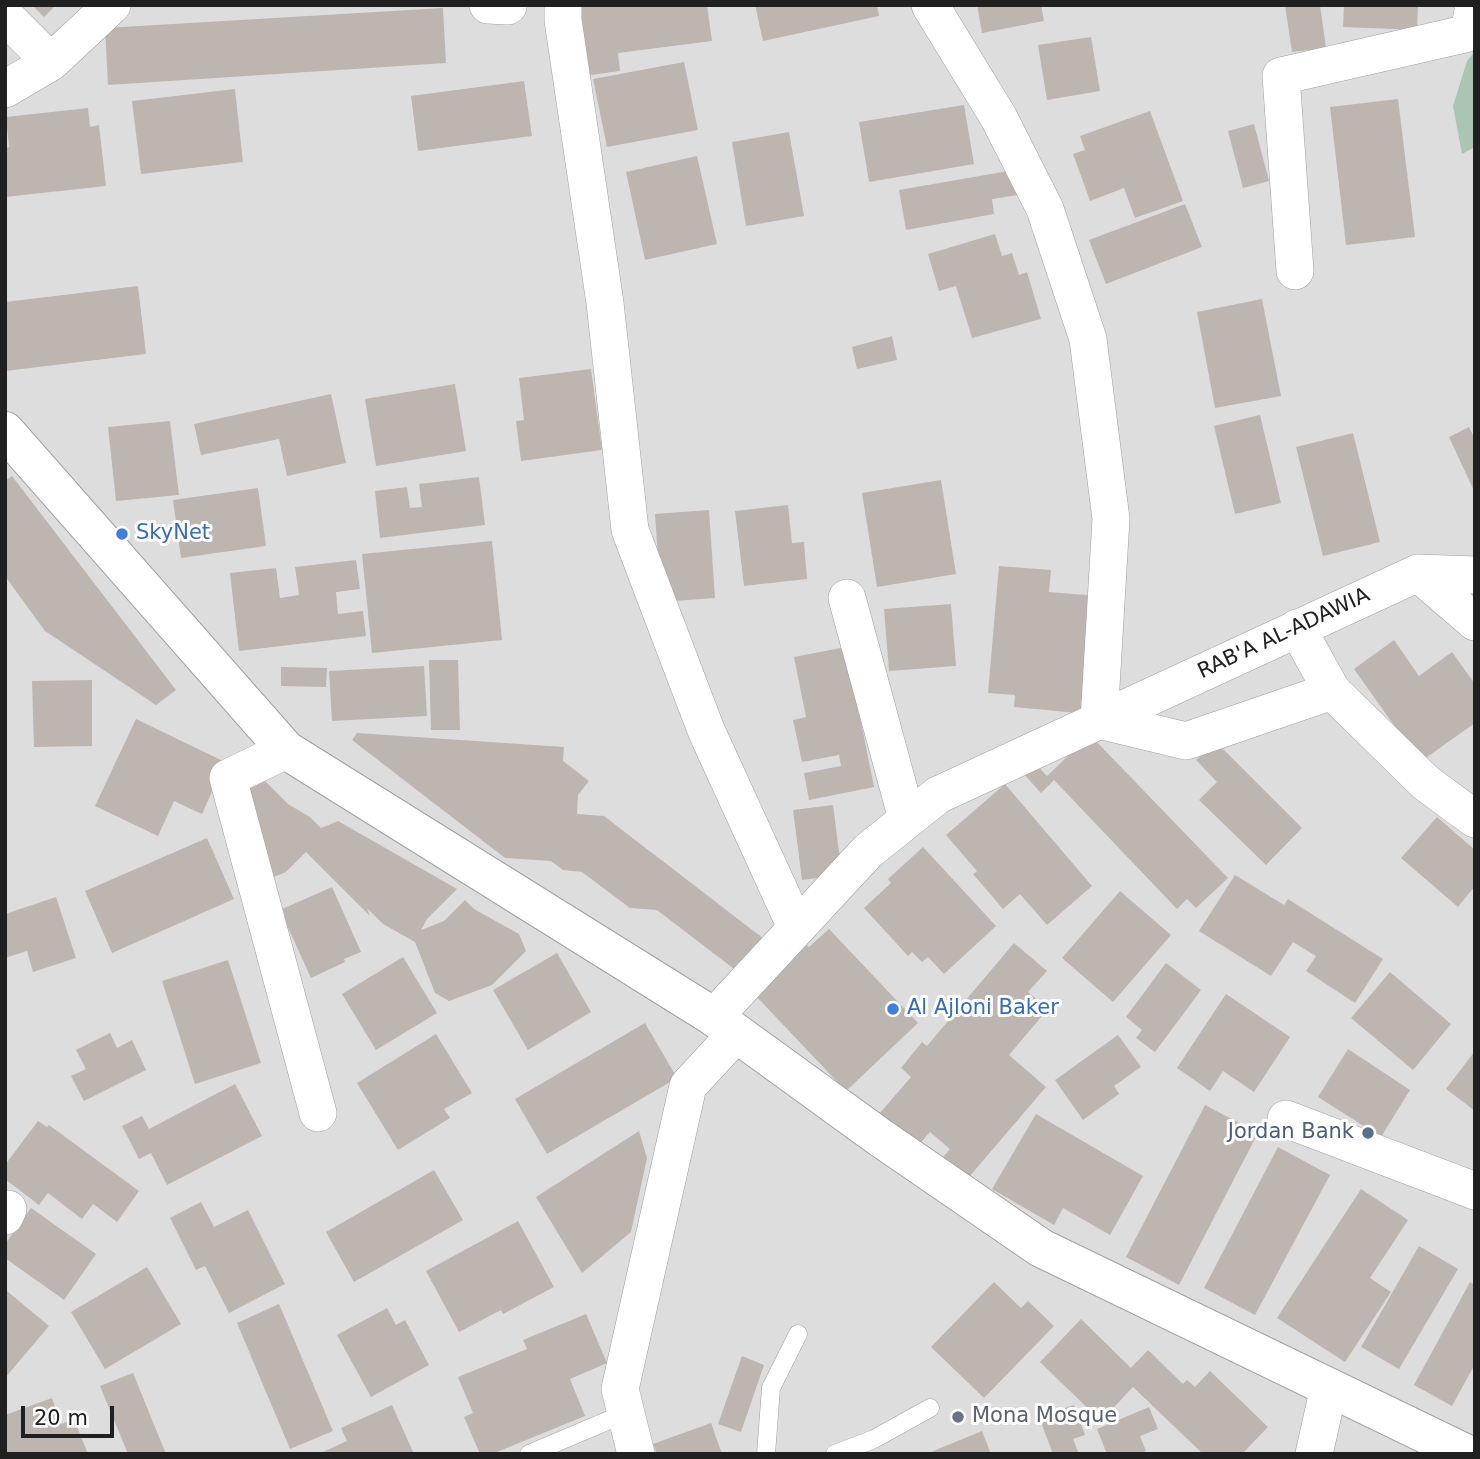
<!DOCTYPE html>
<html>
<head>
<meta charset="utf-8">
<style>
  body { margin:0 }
  #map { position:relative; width:1480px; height:1459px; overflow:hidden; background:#efeee7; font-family:"DejaVu Sans",sans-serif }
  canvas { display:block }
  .frame { position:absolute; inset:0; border:7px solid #202020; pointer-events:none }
  .scale { position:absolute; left:21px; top:1406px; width:93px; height:32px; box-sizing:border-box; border:4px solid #202020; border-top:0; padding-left:9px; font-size:21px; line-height:24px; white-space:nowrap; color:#202020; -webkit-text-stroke:5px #fff; paint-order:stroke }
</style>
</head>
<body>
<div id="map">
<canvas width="1480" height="1459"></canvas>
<div class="frame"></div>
<div class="scale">20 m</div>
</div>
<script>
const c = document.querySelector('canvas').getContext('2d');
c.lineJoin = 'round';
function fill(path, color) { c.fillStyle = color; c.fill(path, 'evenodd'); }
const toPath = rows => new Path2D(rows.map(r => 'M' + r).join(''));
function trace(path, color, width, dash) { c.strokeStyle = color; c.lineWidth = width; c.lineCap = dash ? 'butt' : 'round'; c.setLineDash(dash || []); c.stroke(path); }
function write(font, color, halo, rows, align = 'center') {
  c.font = font + ' "DejaVu Sans",sans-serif'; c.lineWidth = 6; c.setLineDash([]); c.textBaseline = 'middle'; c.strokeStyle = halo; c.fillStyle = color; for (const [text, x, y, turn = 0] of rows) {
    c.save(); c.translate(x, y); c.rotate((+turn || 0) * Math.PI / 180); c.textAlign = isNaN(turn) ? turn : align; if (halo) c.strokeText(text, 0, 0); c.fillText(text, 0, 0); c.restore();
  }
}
fill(toPath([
  [5,5,1475,5,1475,1454,5,1454]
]), '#dedddd');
fill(toPath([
  [1475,51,1475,147,1462,154,1453,106,1467,61]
]), '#aac6b2');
fill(toPath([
  [32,5,56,5,44,17],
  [575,5,707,5,712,41,618,53,620,71,584,76],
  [755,5,877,5,879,16,763,41],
  [977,5,1041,5,1044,21,982,33],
  [1285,5,1320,5,1326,48,1292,52],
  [1344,5,1418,5,1417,30,1343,27],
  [443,8,446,63,108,85,105,28],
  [1091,37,1100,91,1047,100,1038,45],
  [684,62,698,130,607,147,593,79],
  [524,81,532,136,418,151,411,96],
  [235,89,243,162,141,174,132,101],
  [1398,99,1415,237,1346,245,1330,107],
  [964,105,974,164,869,182,859,122],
  [88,108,90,127,99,125,106,186,5,197,5,148,9,147,6,117],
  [1150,111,1183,201,1135,218,1124,188,1090,201,1073,154,1085,150,1080,136],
  [1254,124,1269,181,1243,188,1228,131],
  [789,132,804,216,746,226,732,142],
  [697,156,717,244,645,260,626,172],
  [1014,170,1018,195,992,199,994,214,906,230,899,190],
  [1185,204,1202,247,1106,284,1089,240],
  [995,234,1002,256,1012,253,1019,275,1027,272,1041,319,972,338,956,286,939,291,928,254],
  [138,286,146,354,5,371,5,302],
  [1262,299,1281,396,1215,408,1197,312],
  [892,336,897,360,857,369,852,347],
  [591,369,602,450,521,461,516,421,524,420,519,378],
  [455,384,466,451,376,466,365,399],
  [331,394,346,463,287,476,279,439,201,455,194,424],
  [1260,415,1281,503,1235,514,1214,426],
  [170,421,179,495,116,501,108,427],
  [1469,427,1475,439,1475,493,1449,437],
  [1353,433,1380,542,1323,556,1296,447],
  [12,476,176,690,156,705,45,631,5,576,5,481],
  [479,477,485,525,380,538,375,491,407,487,410,508,422,507,419,484],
  [941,480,956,574,877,587,862,493],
  [258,488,266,546,181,558,173,500],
  [788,505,792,543,804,542,807,579,744,586,735,511],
  [709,510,715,598,661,602,655,514],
  [492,541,502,640,372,653,362,554],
  [356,560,360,589,336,592,338,614,363,611,366,636,239,651,230,573,276,568,280,598,299,595,295,567],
  [999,566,1051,570,1049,592,1098,596,1088,714,1014,707,1015,695,988,693],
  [951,604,956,666,889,671,884,609],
  [1394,640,1419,676,1452,652,1475,684,1475,723,1420,762,1354,669],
  [846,647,874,787,809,800,804,773,841,766,839,755,802,762,793,720,806,717,794,657],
  [429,660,458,660,460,730,431,730],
  [424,666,427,716,332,721,329,671],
  [281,667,327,668,326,687,281,686],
  [92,680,92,746,34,747,32,681],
  [136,719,225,762,202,814,174,801,158,836,95,806],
  [357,733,564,747,563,761,589,781,578,795,577,814,604,816,764,939,738,972,657,910,630,908,582,872,563,870,551,861,505,858,352,740],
  [1090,735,1228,878,1196,908,1187,899,1177,909,1054,780,1041,793,1022,772,1033,761,1047,776],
  [1215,741,1302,828,1266,865,1199,800,1217,782,1196,760],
  [260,776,288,804,310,817,321,828,338,821,457,889,427,919,421,930,444,921,465,900,474,909,519,934,526,951,492,985,449,1001,435,993,415,942,383,924,367,908,370,916,306,852,286,872,271,878,247,789],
  [1005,784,1092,886,1047,925,1020,894,1003,909,973,874,977,871,946,835],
  [833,805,842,875,802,880,793,810],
  [1437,817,1475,850,1475,886,1458,907,1401,858],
  [207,838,234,899,112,953,85,891],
  [923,847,996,926,944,974,928,957,922,962,912,952,908,956,864,908,891,883,888,879],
  [1235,875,1284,905,1288,899,1383,959,1355,1003,1306,971,1316,956,1293,942,1271,976,1199,931],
  [332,887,361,952,344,959,345,962,311,978,280,910],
  [1120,891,1171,935,1113,1002,1062,958],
  [56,897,76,958,33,972,27,951,5,958,5,914],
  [829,929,918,1023,846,1091,755,995,807,945,809,947],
  [1014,943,1047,971,1028,992,1048,1009,1009,1055,1046,1087,963,1184,938,1163,950,1149,930,1132,911,1154,873,1121,911,1077,901,1068,922,1042,927,1046],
  [557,953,591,1012,528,1050,493,990],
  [403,957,437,1013,376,1050,342,994],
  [228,960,261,1063,195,1084,162,981],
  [1166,963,1201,990,1155,1052,1136,1038,1142,1030,1126,1017],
  [1390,972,1451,1024,1413,1070,1351,1018],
  [1226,994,1290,1037,1254,1092,1223,1071,1210,1091,1177,1068],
  [645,1023,677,1078,547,1154,515,1099],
  [110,1033,117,1048,132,1040,146,1070,84,1101,71,1076,86,1069,76,1050],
  [436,1034,472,1093,444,1109,450,1118,398,1150,357,1083],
  [1118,1035,1141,1067,1114,1086,1119,1094,1083,1120,1055,1080],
  [1348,1049,1410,1090,1381,1137,1318,1097],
  [1475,1051,1475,1111,1446,1089],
  [235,1084,262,1136,167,1185,151,1153,139,1159,122,1126,142,1116,149,1129],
  [1205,1105,1258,1133,1179,1285,1126,1257],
  [1036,1114,1143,1176,1110,1235,1063,1208,1054,1225,992,1189],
  [38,1121,47,1127,49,1125,139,1191,117,1222,93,1204,82,1219,48,1193,39,1205,5,1179,5,1165],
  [639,1131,647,1158,631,1232,582,1273,536,1197],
  [1278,1147,1330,1175,1255,1315,1204,1288],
  [434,1170,463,1220,354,1282,326,1232],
  [1361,1189,1408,1220,1370,1278,1391,1292,1345,1362,1277,1318],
  [201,1202,214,1227,248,1210,285,1284,229,1313,205,1266,196,1270,170,1218],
  [31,1208,96,1254,64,1300,5,1258,5,1244],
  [518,1221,554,1287,503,1314,501,1310,459,1332,426,1271],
  [1419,1246,1458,1269,1399,1369,1361,1347],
  [147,1267,181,1324,105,1369,71,1312],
  [994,1282,1021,1308,1028,1301,1054,1326,984,1398,931,1347],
  [1470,1282,1475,1285,1475,1364,1452,1406,1414,1385],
  [7,1291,49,1326,5,1378,5,1293],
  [279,1304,333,1431,290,1449,237,1323],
  [387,1308,396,1325,405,1320,429,1365,371,1397,337,1335],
  [586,1314,607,1363,570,1379,585,1416,492,1454,480,1454,464,1417,473,1413,458,1377,527,1349,523,1340],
  [1081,1319,1131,1368,1148,1350,1183,1384,1187,1380,1195,1387,1210,1371,1268,1427,1242,1454,1203,1454,1133,1387,1101,1421,1040,1362],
  [742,1356,764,1365,741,1432,718,1424],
  [133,1373,166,1454,128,1454,100,1386],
  [52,1398,61,1424,74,1419,88,1454,5,1454,5,1415],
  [392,1405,414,1454,318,1454,347,1441,341,1428],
  [1074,1405,1085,1435,1073,1439,1079,1454,1053,1454,1039,1417],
  [1149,1407,1158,1429,1140,1436,1146,1451,1140,1454,1107,1454,1097,1429],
  [711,1423,722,1454,657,1454,653,1444],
  [982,1431,991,1454,926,1454]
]), '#bdb6b0');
const service = toPath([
  [529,1454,626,1413],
  [766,1454,771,1388,798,1334],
  [835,1454,874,1439,930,1408]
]);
const minor = toPath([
  [488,5,508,6],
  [563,5,563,20,605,303,630,530,706,730,796,927],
  [930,5,999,118,1045,209,1088,339,1111,519,1099,720],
  [5,16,51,62],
  [5,89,51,62,112,5],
  [1295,271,1281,76,1469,33,1474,5],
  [1418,573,1475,622],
  [847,598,907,819],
  [1297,628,1332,691,1426,783,1475,819],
  [1099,720,1186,741,1332,691],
  [286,750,228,778,318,1113],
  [714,1017,868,851,938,795,1418,573,1475,575],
  [1286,1119,1475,1191],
  [5,1216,8,1209],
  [636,1454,620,1389,688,1086,736,1034],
  [1314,1454,1329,1387]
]);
const tertiary = toPath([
  [5,431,286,750,714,1017,878,1136,1041,1248,1467,1454]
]);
trace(service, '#a1a1a1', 19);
trace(minor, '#a1a1a1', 38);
trace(tertiary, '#a1a1a1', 40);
trace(service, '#fff', 18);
trace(minor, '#fff', 37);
trace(tertiary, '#fff', 38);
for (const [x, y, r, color] of [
  [122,534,7,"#3f7fe0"],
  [893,1009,7,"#3f7fe0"],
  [1368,1133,7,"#5c6f8a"],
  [958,1417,7,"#6b7280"]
]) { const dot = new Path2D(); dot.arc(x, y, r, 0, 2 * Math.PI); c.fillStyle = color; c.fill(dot); trace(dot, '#fff', 2.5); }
write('21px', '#366cbe', '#fff', [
  ["SkyNet",136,534],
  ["Al Ajloni Baker",907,1009]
], 'left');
write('21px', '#202020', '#fff', [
  ["RAB'A AL-ADAWIA",1284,634,-25]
]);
write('21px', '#4e5e75', '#fff', [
  ["Jordan Bank",1354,1133]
], 'right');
write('21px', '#5b616d', '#fff', [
  ["Mona Mosque",972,1417]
], 'left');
</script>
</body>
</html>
